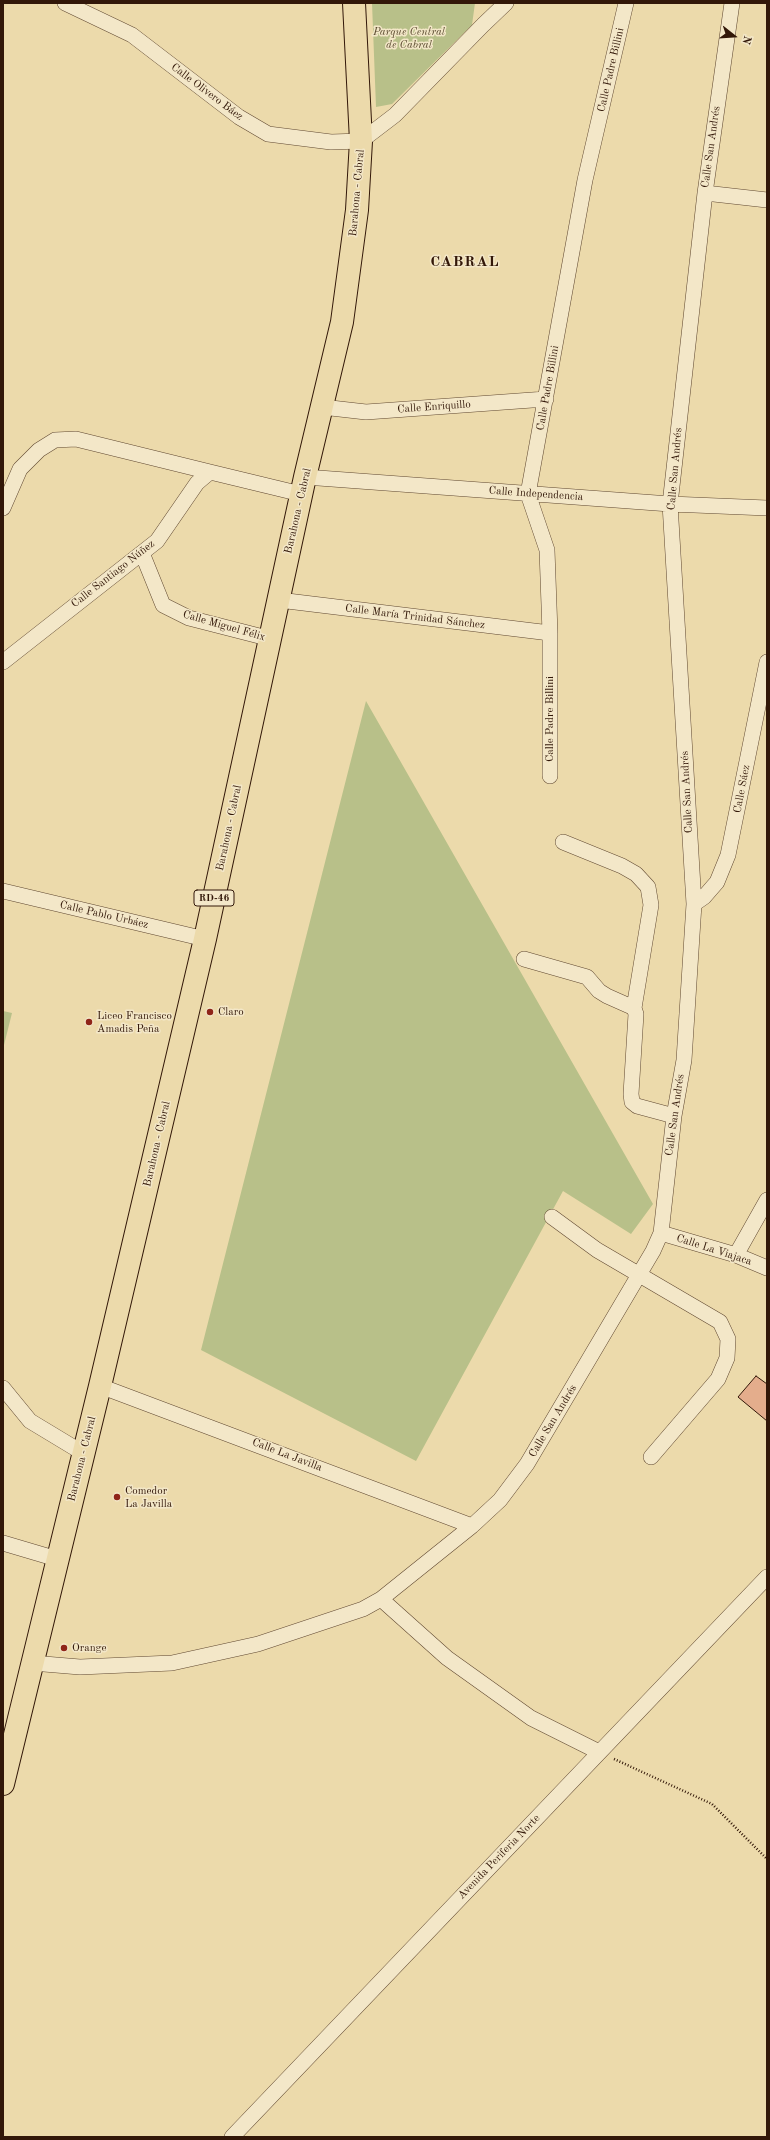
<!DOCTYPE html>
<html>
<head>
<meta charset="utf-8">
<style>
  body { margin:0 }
  #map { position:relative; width:770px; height:2140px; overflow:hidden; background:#ecdaab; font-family:"Old Standard TT",serif }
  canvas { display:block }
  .frame { position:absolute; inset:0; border:4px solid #321708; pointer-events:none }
  .north { position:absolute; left:714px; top:16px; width:40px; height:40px; -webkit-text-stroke:3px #f3e7c8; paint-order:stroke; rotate:107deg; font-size:11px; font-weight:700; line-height:16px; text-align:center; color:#321708 }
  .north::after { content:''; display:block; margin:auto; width:14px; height:18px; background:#321708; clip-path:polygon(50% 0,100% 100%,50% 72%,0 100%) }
</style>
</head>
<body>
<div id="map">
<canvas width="770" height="2140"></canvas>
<div class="frame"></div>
<div class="north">N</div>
</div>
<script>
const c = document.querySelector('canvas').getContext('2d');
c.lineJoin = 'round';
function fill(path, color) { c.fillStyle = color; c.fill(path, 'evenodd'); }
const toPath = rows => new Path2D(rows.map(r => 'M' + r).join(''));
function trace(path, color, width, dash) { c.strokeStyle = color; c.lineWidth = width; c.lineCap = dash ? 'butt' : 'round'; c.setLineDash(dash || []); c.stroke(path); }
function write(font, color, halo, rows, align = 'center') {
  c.font = font + ' "Old Standard TT",serif'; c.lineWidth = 3; c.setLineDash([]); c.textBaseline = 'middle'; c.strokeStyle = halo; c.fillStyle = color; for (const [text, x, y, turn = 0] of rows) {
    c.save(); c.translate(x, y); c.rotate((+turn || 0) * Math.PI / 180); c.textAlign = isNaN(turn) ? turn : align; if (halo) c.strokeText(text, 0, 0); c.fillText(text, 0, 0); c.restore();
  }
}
fill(toPath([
  [372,3,475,3,472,25,392,104,376,107],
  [366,701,653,1204,631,1234,563,1191,416,1461,201,1350],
  [3,1011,12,1013,3,1049]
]), '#b8c089');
const building = toPath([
  [756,1376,767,1384,767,1421,738,1397,756,1376]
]);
fill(building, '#e4ad8c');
trace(building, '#321708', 1);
const street = toPath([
  [65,3,132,35,239,117,268,134,331,142,361,141,395,115,483,25,506,3],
  [705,193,767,200],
  [322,407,366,412,546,399],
  [305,477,670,504,767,508],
  [3,508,20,469,39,450,55,440,76,439,210,472],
  [142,553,163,605,189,618,271,639],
  [279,600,550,633],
  [3,662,157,541,197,483,210,472,301,494],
  [550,776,550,633,547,550,528,494,585,180,626,3],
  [563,842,622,866,636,874,648,887,651,905,634,1008],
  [3,891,205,939],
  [694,904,704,897,717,882,728,855,767,662],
  [524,959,587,977,599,991,607,996,634,1008,636,1014,631,1094,632,1102,637,1106,674,1116],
  [552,1217,597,1250,720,1322,728,1339,727,1358,718,1379,651,1457],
  [661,1233,736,1255,767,1268],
  [736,1255,767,1200],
  [100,1386,472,1526],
  [3,1388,30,1421,83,1453],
  [3,1543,57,1559],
  [381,1599,447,1658,531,1718,599,1752],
  [32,1663,80,1667,172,1663,258,1644,363,1609,381,1599,472,1526,500,1500,527,1464,653,1251,661,1233,674,1116,684,1060,694,904,670,504,705,193,732,3],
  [232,2137,767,1577]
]);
const primary = toPath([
  [3,1784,100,1386,205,939,305,477,342,322,357,210,361,141,354,3]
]);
trace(street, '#604831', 16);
trace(primary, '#321708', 24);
trace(toPath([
  [614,1759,712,1804,767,1859]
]), '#321708', 2.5, [1, 2]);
trace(street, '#f3e7c8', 15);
trace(primary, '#ecdaab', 22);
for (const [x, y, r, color] of [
  [210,1012,4,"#8f2418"],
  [89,1022,4,"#8f2418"],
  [117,1497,4,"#8f2418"],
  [64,1648,4,"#8f2418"]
]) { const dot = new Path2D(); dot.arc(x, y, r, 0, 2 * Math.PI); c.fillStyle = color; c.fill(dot); trace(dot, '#f3e7c8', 1.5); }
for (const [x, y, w] of [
  [214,898,40]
]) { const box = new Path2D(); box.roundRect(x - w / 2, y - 8, w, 16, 3); c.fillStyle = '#f3e7c8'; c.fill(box); trace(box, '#321708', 1); }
write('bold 10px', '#321708', null, [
  ["RD-46",214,898]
]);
write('italic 11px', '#5a4a2f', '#f3e7c8', [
  ["Parque Central",409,32],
  ["de Cabral",409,45]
]);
write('11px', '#321708', '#f3e7c8', [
  ["Calle Padre Billini",611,70,-77],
  ["Calle Olivero Báez",207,92,37],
  ["Calle San Andrés",711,147,-82],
  ["Barahona - Cabral",357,193,-85],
  ["Calle Padre Billini",548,388,-80],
  ["Calle Enriquillo",434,407,-4],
  ["Calle San Andrés",675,469,-85],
  ["Calle Independencia",536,494,4],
  ["Barahona - Cabral",298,511,-77],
  ["Calle Santiago Núñez",113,574,-38],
  ["Calle María Trinidad Sánchez",415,617,7],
  ["Calle Miguel Félix",224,626,16],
  ["Calle Padre Billini",550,719,-90],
  ["Calle Sáez",742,789,-79],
  ["Calle San Andrés",687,792,-93],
  ["Barahona - Cabral",229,828,-78],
  ["Calle Pablo Urbáez",104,915,13],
  ["Calle San Andrés",675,1115,-82],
  ["Barahona - Cabral",157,1144,-77],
  ["Calle La Viajaca",714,1250,18],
  ["Calle San Andrés",553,1421,-59],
  ["Calle La Javilla",287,1455,21],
  ["Barahona - Cabral",82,1459,-76],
  ["Avenida Periferia Norte",499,1857,-46]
]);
write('11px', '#321708', '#f3e7c8', [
  ["Claro",218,1012],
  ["Liceo Francisco",97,1016],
  ["Amadis Peña",97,1029],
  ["Comedor",125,1491],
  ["La Javilla",125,1504],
  ["Orange",72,1648]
], 'left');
c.letterSpacing = '1px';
write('bold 15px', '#321708', '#f3e7c8', [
  ["CABRAL",465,262]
]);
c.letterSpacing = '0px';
</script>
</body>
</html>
